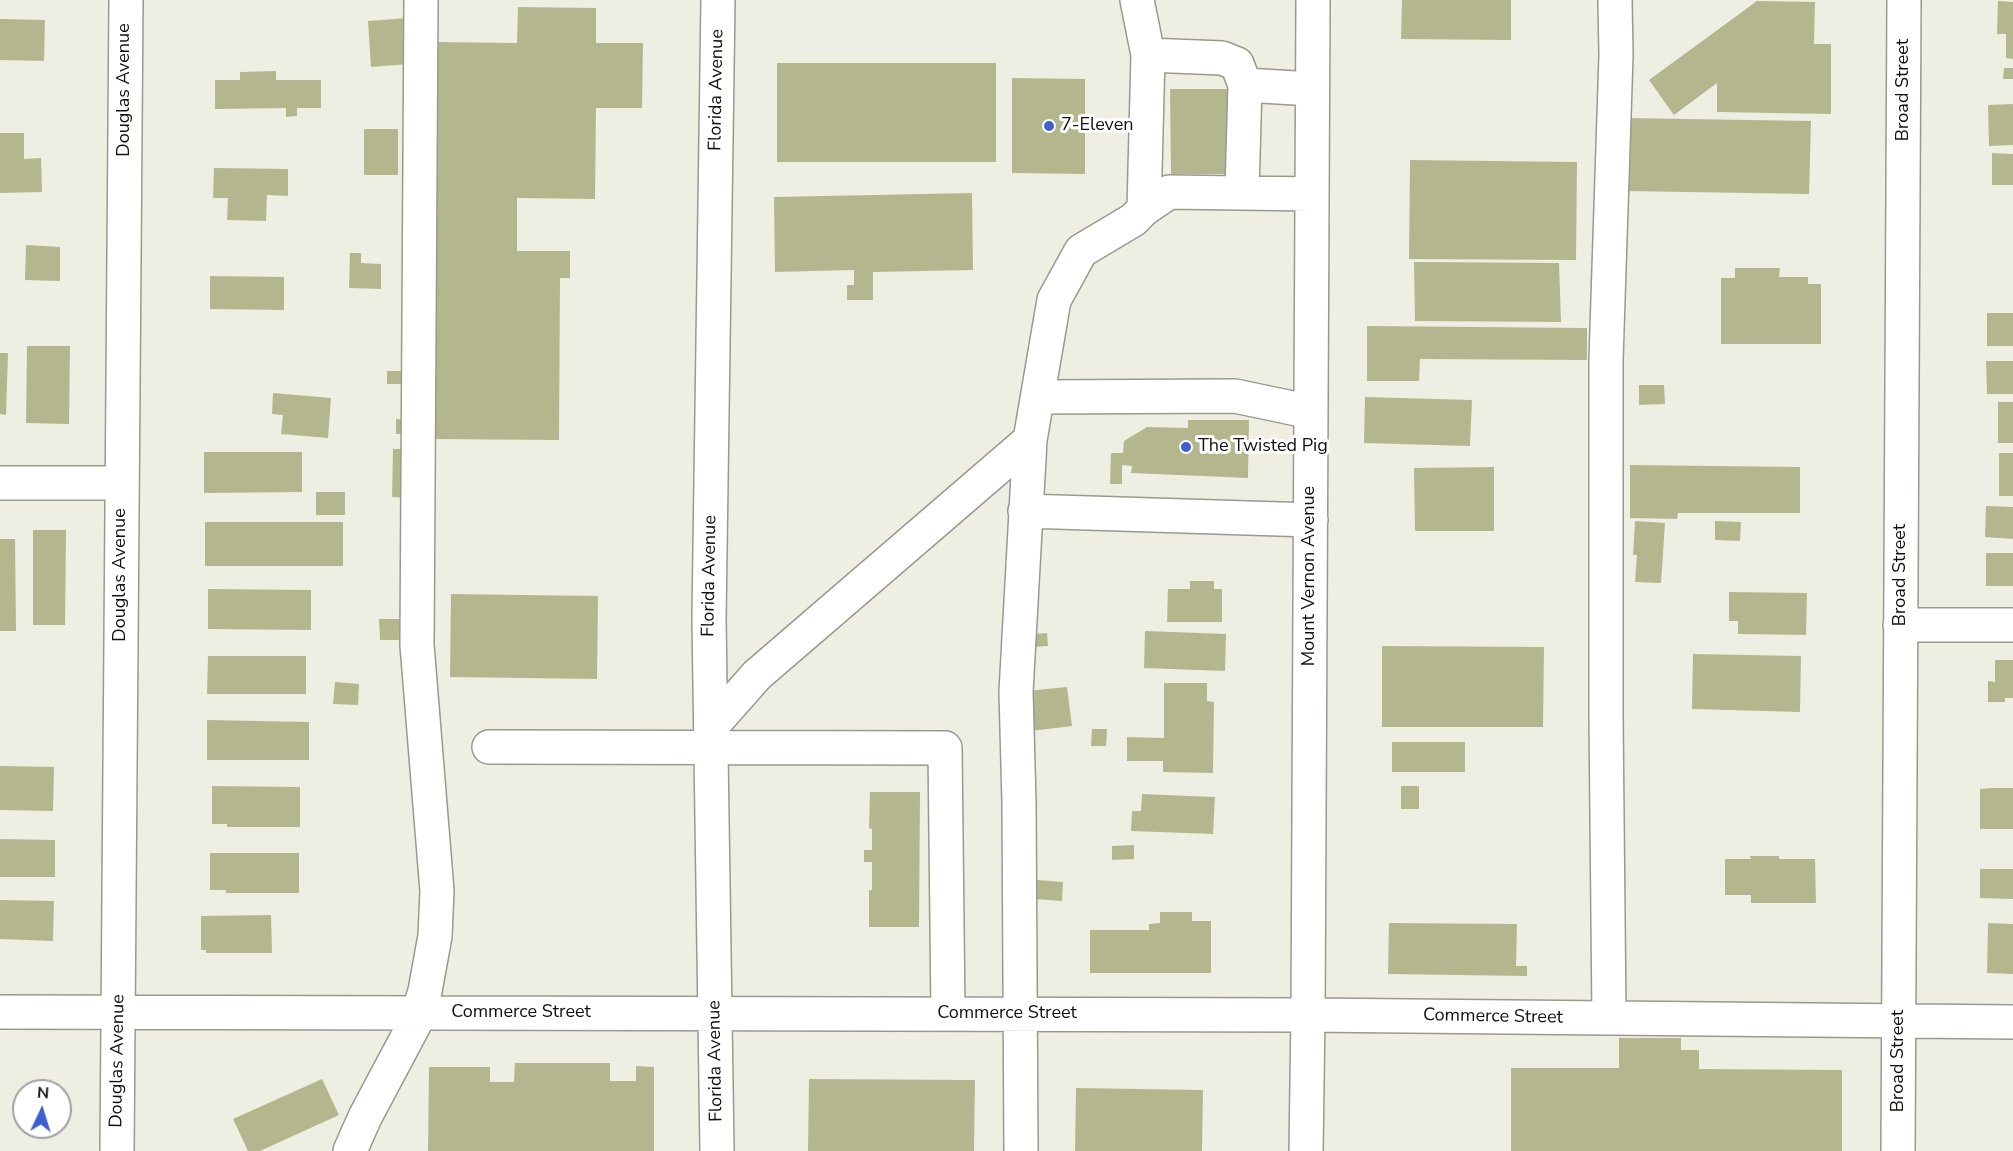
<!DOCTYPE html>
<html>
<head>
<meta charset="utf-8">
<style>
  body { margin:0 }
  #map { position:relative; width:2013px; height:1151px; overflow:hidden; background:#eeefe2; font-family:"Nunito Sans",sans-serif }
  canvas { display:block }
  .north { position:absolute; left:12px; top:1079px; width:60px; height:60px; box-sizing:border-box; background:#fff; border:2px solid #9fa09e; border-radius:50%; rotate:4deg; font-size:16px; font-weight:700; line-height:24px; text-align:center; color:#10110c }
  .north::after { content:''; display:block; margin:auto; width:21px; height:27px; background:#3f5ed0; clip-path:polygon(50% 0,100% 100%,50% 72%,0 100%) }
</style>
</head>
<body>
<div id="map">
<canvas width="2013" height="1151"></canvas>
<div class="north">N</div>
</div>
<script>
const c = document.querySelector('canvas').getContext('2d');
c.lineJoin = 'round';
function fill(path, color) { c.fillStyle = color; c.fill(path, 'evenodd'); }
const toPath = rows => new Path2D(rows.map(r => 'M' + r).join(''));
function trace(path, color, width, dash) { c.strokeStyle = color; c.lineWidth = width; c.lineCap = dash ? 'butt' : 'round'; c.setLineDash(dash || []); c.stroke(path); }
function write(font, color, halo, rows, align = 'center') {
  c.font = font + ' "Nunito Sans",sans-serif'; c.lineWidth = 6; c.setLineDash([]); c.textBaseline = 'middle'; c.strokeStyle = halo; c.fillStyle = color; for (const [text, x, y, turn = 0] of rows) {
    c.save(); c.translate(x, y); c.rotate((+turn || 0) * Math.PI / 180); c.textAlign = isNaN(turn) ? turn : align; if (halo) c.strokeText(text, 0, 0); c.fillText(text, 0, 0); c.restore();
  }
}
fill(toPath([
  [1402,0,1511,0,1511,40,1401,39],
  [1757,1,1815,2,1814,44,1831,44,1831,114,1717,112,1717,83,1674,115,1649,80],
  [1998,1,2013,2,2013,59,2006,58,2006,34,1997,34],
  [518,7,596,8,596,43,643,43,642,108,596,108,595,199,517,198,517,251,570,251,570,278,560,278,559,440,432,439,436,42,517,43],
  [407,18,410,64,371,67,368,21],
  [0,19,45,20,44,61,0,60],
  [777,63,996,63,996,162,777,162],
  [2004,68,2013,68,2013,79,2003,79],
  [276,71,276,80,321,80,321,108,297,108,297,116,286,117,286,108,215,109,215,80,240,80,240,72],
  [1012,78,1085,79,1085,174,1012,173],
  [1170,89,1227,89,1227,174,1171,174],
  [2013,104,2013,145,1989,146,1988,105],
  [1626,118,1811,121,1809,194,1625,191],
  [364,129,398,129,398,175,364,175],
  [0,133,24,133,24,159,41,158,42,192,0,193],
  [1992,153,2013,154,2013,185,1992,185],
  [1410,160,1577,162,1576,260,1409,259],
  [214,168,288,169,288,196,267,195,266,221,227,220,228,198,213,198],
  [972,193,973,270,873,272,873,300,847,300,847,285,854,285,854,270,775,272,774,197],
  [26,245,60,247,60,281,25,280],
  [350,253,361,253,361,263,381,264,381,289,349,288],
  [1414,262,1559,263,1561,322,1415,321],
  [1735,268,1780,268,1779,277,1808,277,1808,284,1821,284,1821,344,1721,344,1721,278,1735,278],
  [210,276,284,277,284,310,210,309],
  [1987,313,2013,313,2013,346,1987,346],
  [1367,326,1587,328,1587,360,1420,359,1419,381,1367,381],
  [27,346,70,346,69,424,26,423],
  [0,353,8,353,6,415,0,414],
  [1986,361,2013,361,2013,394,1987,394],
  [387,371,410,371,410,384,387,384],
  [1639,385,1664,385,1665,404,1639,405],
  [273,393,331,398,328,438,281,434,283,415,272,414],
  [1365,397,1472,400,1470,446,1364,443],
  [1998,402,2013,402,2013,443,1998,443],
  [396,419,408,419,407,434,396,434],
  [1188,420,1249,420,1248,478,1131,473,1132,466,1122,465,1122,484,1110,484,1111,453,1123,453,1124,441,1147,427,1188,428],
  [393,449,409,449,408,498,392,497],
  [204,452,302,452,302,492,204,493],
  [1999,453,2013,453,2013,496,1999,496],
  [1630,465,1800,467,1800,513,1678,513,1677,519,1630,518],
  [1494,467,1494,531,1415,531,1414,468],
  [316,492,345,492,345,515,316,515],
  [1986,506,2013,507,2013,539,1985,537],
  [1635,521,1665,523,1661,583,1635,582,1637,555,1633,555],
  [1715,521,1741,522,1740,541,1715,540],
  [205,522,343,522,343,566,205,566],
  [33,530,66,530,65,625,33,625],
  [0,539,15,539,16,631,0,631],
  [1986,553,2013,553,2013,586,1986,586],
  [1190,581,1214,581,1214,589,1222,589,1222,622,1167,622,1168,589,1190,589],
  [208,589,311,590,311,630,208,629],
  [1729,592,1807,593,1806,635,1738,634,1738,621,1729,621],
  [451,594,598,596,597,679,450,677],
  [379,619,400,619,400,640,380,640],
  [1145,631,1226,634,1225,671,1144,668],
  [1047,633,1048,646,1033,647,1033,634],
  [1382,646,1544,647,1543,727,1382,727],
  [1693,654,1801,656,1800,712,1692,709],
  [208,656,306,656,306,694,207,694],
  [1995,660,2013,660,2013,698,2005,698,2005,702,1988,702,1988,681,1995,682],
  [335,682,359,684,358,705,333,704],
  [1164,683,1207,683,1207,701,1214,702,1213,773,1163,772,1163,761,1127,761,1127,737,1164,738],
  [1067,687,1072,726,1031,731,1027,691],
  [207,720,309,722,309,760,207,760],
  [1092,729,1107,729,1106,746,1091,746],
  [1392,742,1465,742,1465,772,1392,772],
  [0,766,54,767,53,811,0,810],
  [212,786,300,787,300,827,227,827,227,824,212,824],
  [1401,786,1419,786,1419,809,1401,809],
  [1992,788,2013,788,2013,829,1980,829,1980,789],
  [870,792,920,792,919,927,869,927,869,890,872,890,872,862,864,862,864,850,872,850,872,829,869,828],
  [1142,794,1215,797,1213,834,1131,831,1132,811,1141,811],
  [0,839,55,840,55,877,0,877],
  [1134,845,1134,859,1112,860,1112,846],
  [210,853,299,853,299,893,226,893,226,890,210,890],
  [1750,856,1779,856,1779,859,1815,859,1816,903,1751,903,1751,895,1725,895,1725,859,1751,859],
  [1980,869,2013,869,2013,899,1980,898],
  [1037,880,1063,882,1062,901,1035,899],
  [0,900,54,901,53,941,0,939],
  [1160,912,1192,912,1192,921,1211,921,1211,973,1090,973,1090,930,1149,930,1149,924,1160,923],
  [271,915,272,953,206,953,206,950,201,950,201,916],
  [1389,923,1517,924,1516,966,1527,966,1527,976,1388,974],
  [1988,923,2013,924,2013,974,1987,973],
  [1619,1038,1681,1038,1681,1050,1699,1050,1699,1069,1842,1070,1842,1151,1511,1151,1511,1068,1619,1068],
  [515,1063,610,1063,610,1081,636,1081,636,1066,654,1067,654,1151,428,1151,429,1067,490,1067,490,1082,514,1082],
  [322,1079,339,1115,260,1151,248,1151,233,1119],
  [809,1079,975,1080,974,1151,808,1151],
  [1076,1088,1203,1090,1202,1151,1075,1151]
]), '#b4b78e');
const minor = toPath([
  [1137,0,1148,55,1144,209],
  [1148,55,1222,58,1237,64,1245,85],
  [1242,192,1245,85,1312,89],
  [1038,397,1235,396,1311,412],
  [0,483,122,483],
  [1025,511,1311,520],
  [1900,625,2013,625],
  [711,727,757,675,1030,440],
  [489,747,945,748,948,1014],
  [0,1012,1308,1015,2013,1022],
  [1609,1018,1606,716,1606,360,1616,55,1615,0],
  [117,1151,126,0],
  [350,1151,365,1117,415,1023,425,991,435,936,437,891,417,645,421,0],
  [717,1151,709,619,718,0],
  [1021,1151,1019,802,1016,692,1030,440,1054,300,1081,251,1133,220,1144,209,1169,192,1312,194],
  [1306,1151,1308,1015,1313,0],
  [1898,1151,1904,0]
]);
trace(minor, '#999a8e', 36);
trace(minor, '#fff', 33);
for (const [x, y, r, color] of [
  [1049,126,6,"#3f5ed0"],
  [1186,447,6,"#3f5ed0"]
]) { const dot = new Path2D(); dot.arc(x, y, r, 0, 2 * Math.PI); c.fillStyle = color; c.fill(dot); trace(dot, '#fff', 2); }
write('18px', '#10110c', '#fff', [
  ["Douglas Avenue",125,90,-90],
  ["Florida Avenue",717,90,-89],
  ["Broad Street",1904,90,-90],
  ["Douglas Avenue",121,575,-90],
  ["Broad Street",1901,575,-90],
  ["Florida Avenue",710,576,-89],
  ["Mount Vernon Avenue",1310,576,-90],
  ["Commerce Street",521,1013],
  ["Commerce Street",1007,1014],
  ["Commerce Street",1493,1017,1],
  ["Douglas Avenue",118,1061,-89],
  ["Florida Avenue",716,1061,-91],
  ["Broad Street",1899,1061,-90]
]);
write('18px', '#10110c', '#fff', [
  ["7-Eleven",1061,126],
  ["The Twisted Pig",1198,447]
], 'left');
</script>
</body>
</html>
